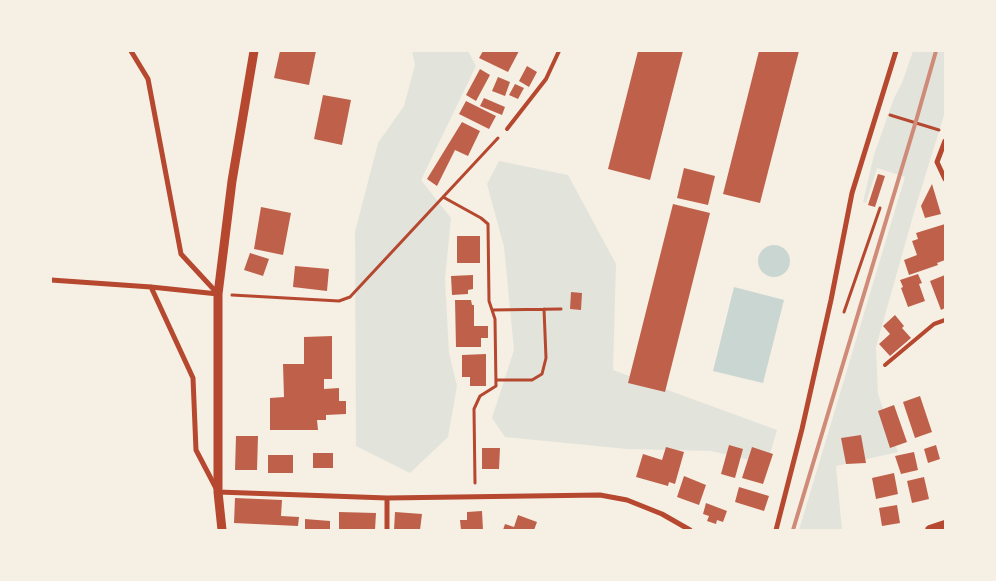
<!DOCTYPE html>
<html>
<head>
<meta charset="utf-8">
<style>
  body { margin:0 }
  #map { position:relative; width:996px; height:581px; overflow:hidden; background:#f6efe4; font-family:"Libre Baskerville",serif }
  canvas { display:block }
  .frame { position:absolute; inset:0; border:52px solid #f6efe4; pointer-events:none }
</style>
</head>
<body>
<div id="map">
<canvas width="996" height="581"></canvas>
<div class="frame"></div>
</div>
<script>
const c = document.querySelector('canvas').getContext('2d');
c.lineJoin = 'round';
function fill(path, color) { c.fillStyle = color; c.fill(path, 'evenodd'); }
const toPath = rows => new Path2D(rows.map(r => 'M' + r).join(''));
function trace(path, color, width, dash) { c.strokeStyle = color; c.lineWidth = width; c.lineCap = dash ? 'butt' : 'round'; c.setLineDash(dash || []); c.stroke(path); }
fill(toPath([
  [412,51,468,51,476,66,421,180,451,218,445,279,449,353,457,386,448,437,410,473,356,446,355,232,378,143,404,106,415,65],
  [913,51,945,51,945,112,915,209,876,347,878,394,898,452,836,466,842,530,799,530,905,177,877,168,866,203,863,202,874,155,894,98,902,83],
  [499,161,568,175,616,264,613,370,777,430,767,464,711,451,627,449,505,437,492,418,514,350,504,247,487,184]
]), '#e2e4dc');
fill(toPath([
  '758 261a16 16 0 1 1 32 0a16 16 0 1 1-32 0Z',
  [734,287,784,300,763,383,713,371]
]), '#c9d6d2');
fill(toPath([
  [280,51,316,51,309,85,274,78],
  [483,51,519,51,508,72,479,58],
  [638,51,683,51,650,180,608,169],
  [759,51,799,51,760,203,723,194],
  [527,66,537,72,529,87,519,81],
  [480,69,490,75,476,101,466,95],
  [498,77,510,82,505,96,492,91],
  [515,84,524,88,518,99,509,95],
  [323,95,351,100,342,145,314,139],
  [484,98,505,107,502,115,480,106],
  [466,101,496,116,489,129,459,114],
  [462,122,480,131,468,156,455,150,437,186,427,179],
  [684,168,715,176,708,205,677,198],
  [878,174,885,176,875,207,868,205],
  [932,184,941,214,925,218,921,206],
  [673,204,710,213,665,392,628,383],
  [261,207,291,213,283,255,254,249],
  [945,224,945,260,937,263,938,265,909,275,904,260,917,255,912,241,918,239,916,233],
  [457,236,480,236,480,263,457,263],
  [250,253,269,259,263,276,244,270],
  [295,266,329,269,327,291,293,287],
  [918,274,922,283,919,284,925,301,908,307,901,288,903,287,900,280],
  [473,275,473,289,468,290,468,294,452,295,451,276],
  [945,275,945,308,941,310,930,281],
  [571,292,582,293,581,310,570,309],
  [455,300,471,300,472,305,474,305,474,326,488,326,488,338,481,338,481,347,456,347],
  [895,315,904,326,902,328,911,338,890,356,879,344,890,334,883,326],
  [332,336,332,379,324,379,324,389,339,388,339,401,346,401,346,414,326,415,326,420,317,420,318,430,270,430,270,398,284,397,283,364,304,364,304,337],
  [486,354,486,386,470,386,470,377,462,377,462,355],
  [920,396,932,432,915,438,903,402],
  [894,405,907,442,890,448,878,411],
  [861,435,866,463,846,464,841,438],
  [236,436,258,436,257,470,235,470],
  [729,445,743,449,735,478,721,474],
  [936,445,940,459,928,463,924,449],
  [666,447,684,452,675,484,669,482,668,486,636,477,643,454,662,460],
  [752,447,773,454,763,484,742,478],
  [482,448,500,448,499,469,482,469],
  [914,452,918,470,901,474,895,456],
  [313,453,333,453,333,468,313,468],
  [268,455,293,455,293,473,268,473],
  [894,473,898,494,876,499,872,478],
  [684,476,706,485,699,505,677,497],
  [924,477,929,499,912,503,907,481],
  [739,487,769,496,764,511,735,502],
  [235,498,282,500,281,516,299,517,298,526,234,523],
  [706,503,727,511,723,522,717,520,716,524,707,521,709,516,703,514],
  [897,505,900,523,882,526,879,508],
  [482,511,483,530,461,530,460,520,467,520,467,512],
  [339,512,376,513,375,530,339,530],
  [395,512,422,514,420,530,394,530],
  [518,515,537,522,534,530,503,530,505,524,514,527],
  [305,519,330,521,330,530,305,530]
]), '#bf614a');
trace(toPath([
  [890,115,939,130],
  [443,197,481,218,488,224,489,301,495,319,496,386,480,396,474,409,475,483],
  [232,295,339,301,350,297,498,138],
  [492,310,561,309],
  [844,312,880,208],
  [496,380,532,380,542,374,546,358,544,309]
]), '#b5482f', 3);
trace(toPath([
  [507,129,546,79,559,51],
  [885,365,934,324,945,320]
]), '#b5482f', 4);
trace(toPath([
  [131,51,148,79,181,254,218,294],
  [945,141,937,162,945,179],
  [51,280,151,287,218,294],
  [151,287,193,378,196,450,218,492,387,498,600,495,627,500,662,514,690,530],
  [387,530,387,498],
  [776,530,802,429,831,300,852,193,896,51]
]), '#b5482f', 5);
trace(toPath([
  [222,530,218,492,218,294,232,181,254,51]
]), '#b5482f', 9);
trace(toPath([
  [930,530,945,525]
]), '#b5482f', 10);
trace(toPath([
  [793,530,916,121,936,51]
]), '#cf8b77', 4);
</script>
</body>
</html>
